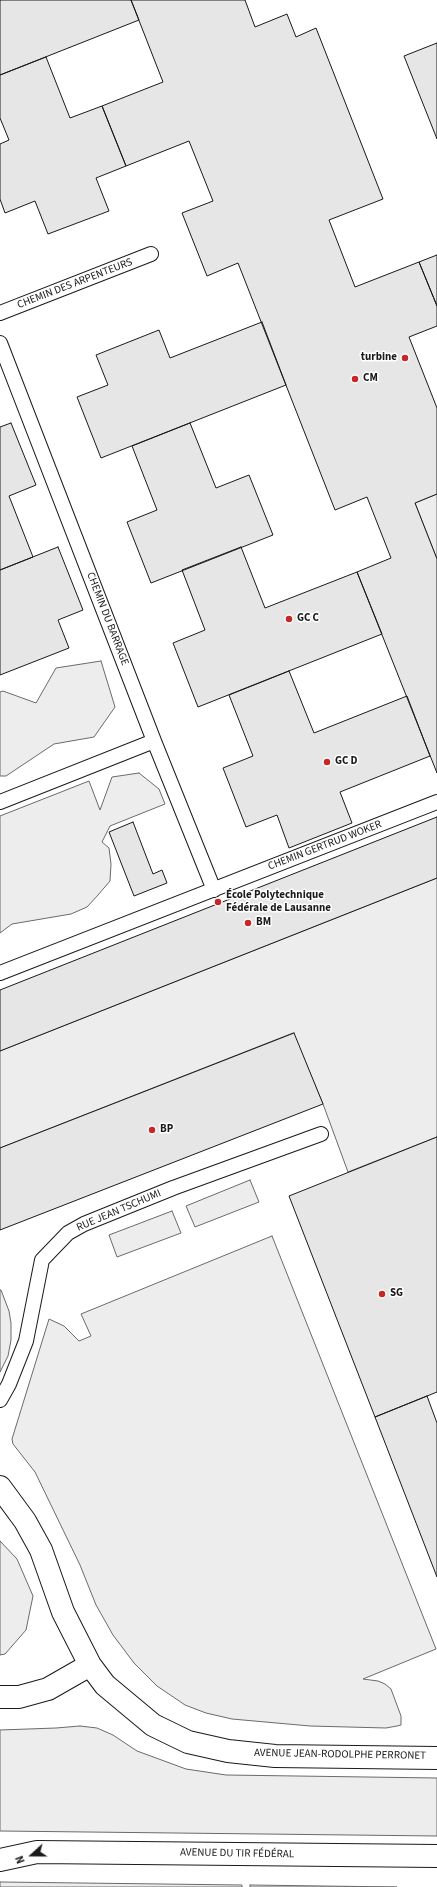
<!DOCTYPE html>
<html>
<head>
<meta charset="utf-8">
<style>
  body { margin:0 }
  #map { position:relative; width:437px; height:1887px; overflow:hidden; background:#fff; font-family:"Source Sans 3",sans-serif }
  canvas { display:block }
  .north { position:absolute; left:12px; top:1835px; width:40px; height:40px; -webkit-text-stroke:3px #fff; paint-order:stroke; rotate:249deg; font-size:11px; font-weight:700; line-height:16px; text-align:center; color:#1a1a1a }
  .north::after { content:''; display:block; margin:auto; width:14px; height:18px; background:#1a1a1a; clip-path:polygon(50% 0,100% 100%,50% 72%,0 100%) }
</style>
</head>
<body>
<div id="map">
<canvas width="437" height="1887"></canvas>
<div class="north">N</div>
</div>
<script>
const c = document.querySelector('canvas').getContext('2d');
c.lineJoin = 'round';
function fill(path, color) { c.fillStyle = color; c.fill(path, 'evenodd'); }
const toPath = rows => new Path2D(rows.map(r => 'M' + r).join(''));
function trace(path, color, width, dash) { c.strokeStyle = color; c.lineWidth = width; c.lineCap = dash ? 'butt' : 'round'; c.setLineDash(dash || []); c.stroke(path); }
function write(font, color, halo, rows, align = 'center') {
  c.font = font + ' "Source Sans 3",sans-serif'; c.lineWidth = 3; c.setLineDash([]); c.textBaseline = 'middle'; c.strokeStyle = halo; c.fillStyle = color; for (const [text, x, y, turn = 0] of rows) {
    c.save(); c.translate(x, y); c.rotate((+turn || 0) * Math.PI / 180); c.textAlign = isNaN(turn) ? turn : align; if (halo) c.strokeText(text, 0, 0); c.fillText(text, 0, 0); c.restore();
  }
}
const built = toPath([
  [437,494,437,559,415,503,437,494],
  [101,661,115,707,94,737,54,744,6,776,0,776,0,692,3,691,36,703,56,668,101,661],
  [139,773,159,789,165,804,110,826,102,842,109,848,111,864,110,881,98,895,87,907,71,914,12,924,0,933,0,816,89,781,100,810,112,777,139,773],
  [437,878,437,1137,348,1172,323,1104,293,1033,0,1148,0,1051,437,878],
  [250,1180,259,1202,195,1227,186,1206,250,1180],
  [172,1211,181,1233,117,1257,109,1235,172,1211],
  [272,1236,436,1649,363,1679,378,1681,385,1684,391,1689,401,1716,401,1725,397,1726,386,1728,310,1726,232,1719,206,1713,185,1705,157,1686,134,1663,113,1635,96,1605,80,1565,35,1472,13,1444,12,1439,49,1319,64,1326,79,1341,91,1336,81,1314,272,1236],
  [0,1290,1,1290,9,1311,11,1323,11,1340,8,1356,0,1372,0,1290],
  [0,1541,17,1559,33,1596,26,1630,5,1654,0,1655,0,1541],
  [80,1726,97,1728,113,1735,137,1751,186,1769,226,1775,437,1778,437,1836,0,1831,0,1730,56,1728,80,1726],
  [0,1882,242,1885,242,1887,0,1887,0,1882],
  [250,1885,397,1887,250,1887,250,1885]
]);
fill(built, '#ededed');
trace(built, '#6a6a6a', 1);
const building = toPath([
  [0,0,131,0,139,20,0,75,0,0],
  [131,0,245,0,255,27,287,14,296,37,316,28,383,199,329,220,355,287,419,262,437,306,437,326,409,337,437,408,437,494,415,503,437,559,437,773,357,572,391,558,367,497,335,510,238,263,207,276,182,213,213,201,189,141,126,166,102,106,163,82,131,0],
  [437,43,437,139,404,56,437,43],
  [46,57,70,118,102,106,126,166,96,178,109,211,48,234,35,201,5,213,0,199,0,144,9,140,0,118,0,75,46,57],
  [437,255,437,306,419,262,437,255],
  [262,322,286,385,101,458,77,397,108,385,96,355,159,330,170,358,262,322],
  [11,423,36,485,9,496,33,557,0,570,0,427,11,423],
  [190,423,216,488,249,475,273,535,151,583,127,522,157,510,132,446,190,423],
  [58,547,83,610,58,620,69,648,0,675,0,570,58,547],
  [241,547,265,608,357,572,382,634,198,707,173,643,205,630,182,570,241,547],
  [289,671,314,733,407,696,430,756,340,792,352,823,289,848,277,815,246,827,223,768,253,756,229,695,289,671],
  [437,817,437,878,0,1051,0,990,437,817],
  [133,822,153,874,162,870,167,883,134,896,109,832,133,822],
  [294,1033,323,1104,0,1230,0,1148,294,1033],
  [437,1137,437,1392,375,1417,289,1196,437,1137],
  [427,1396,437,1423,437,1577,375,1417,427,1396]
]);
fill(building, '#e6e6e6');
trace(building, '#1a1a1a', 1);
const service = toPath([
  [0,313,151,254],
  [0,343,154,741,0,802],
  [154,741,214,890],
  [0,973,437,802],
  [0,1400,9,1384,26,1341,42,1260,68,1233,84,1224,173,1188,321,1134]
]);
const minor = toPath([
  [0,1487,25,1521,41,1550,63,1612,90,1665,105,1685,153,1725,188,1742,228,1751,275,1756,437,1758],
  [0,1697,19,1697,48,1689,90,1665]
]);
const secondary = toPath([
  [0,1860,37,1852,437,1856]
]);
trace(service, '#1a1a1a', 16);
trace(minor, '#1a1a1a', 24);
trace(secondary, '#1a1a1a', 24);
trace(service, '#fff', 14);
trace(minor, '#fff', 22);
trace(secondary, '#fff', 22);
for (const [x, y, r, color] of [
  [405,358,4,"#c62828"],
  [355,379,4,"#c62828"],
  [289,619,4,"#c62828"],
  [327,762,4,"#c62828"],
  [218,902,4,"#c62828"],
  [248,923,4,"#c62828"],
  [152,1130,4,"#c62828"],
  [382,1294,4,"#c62828"]
]) { const dot = new Path2D(); dot.arc(x, y, r, 0, 2 * Math.PI); c.fillStyle = color; c.fill(dot); trace(dot, '#fff', 1.5); }
write('11px', '#1a1a1a', '#fff', [
  ["CHEMIN DES ARPENTEURS",75,284,-21],
  ["CHEMIN DU BARRAGE",107,619,69],
  ["CHEMIN GERTRUD WOKER",325,846,-21],
  ["RUE JEAN TSCHUMI",119,1211,-23],
  ["AVENUE JEAN-RODOLPHE PERRONET",340,1755,1],
  ["AVENUE DU TIR FÉDÉRAL",237,1854,1]
]);
write('bold 11px', '#1a1a1a', '#fff', [
  ["turbine",397,358,"right"],
  ["CM",363,379],
  ["GC C",297,619],
  ["GC D",335,762],
  ["École Polytechnique",226,896],
  ["Fédérale de Lausanne",226,909],
  ["BM",256,923],
  ["BP",160,1130],
  ["SG",390,1294]
], 'left');
</script>
</body>
</html>
